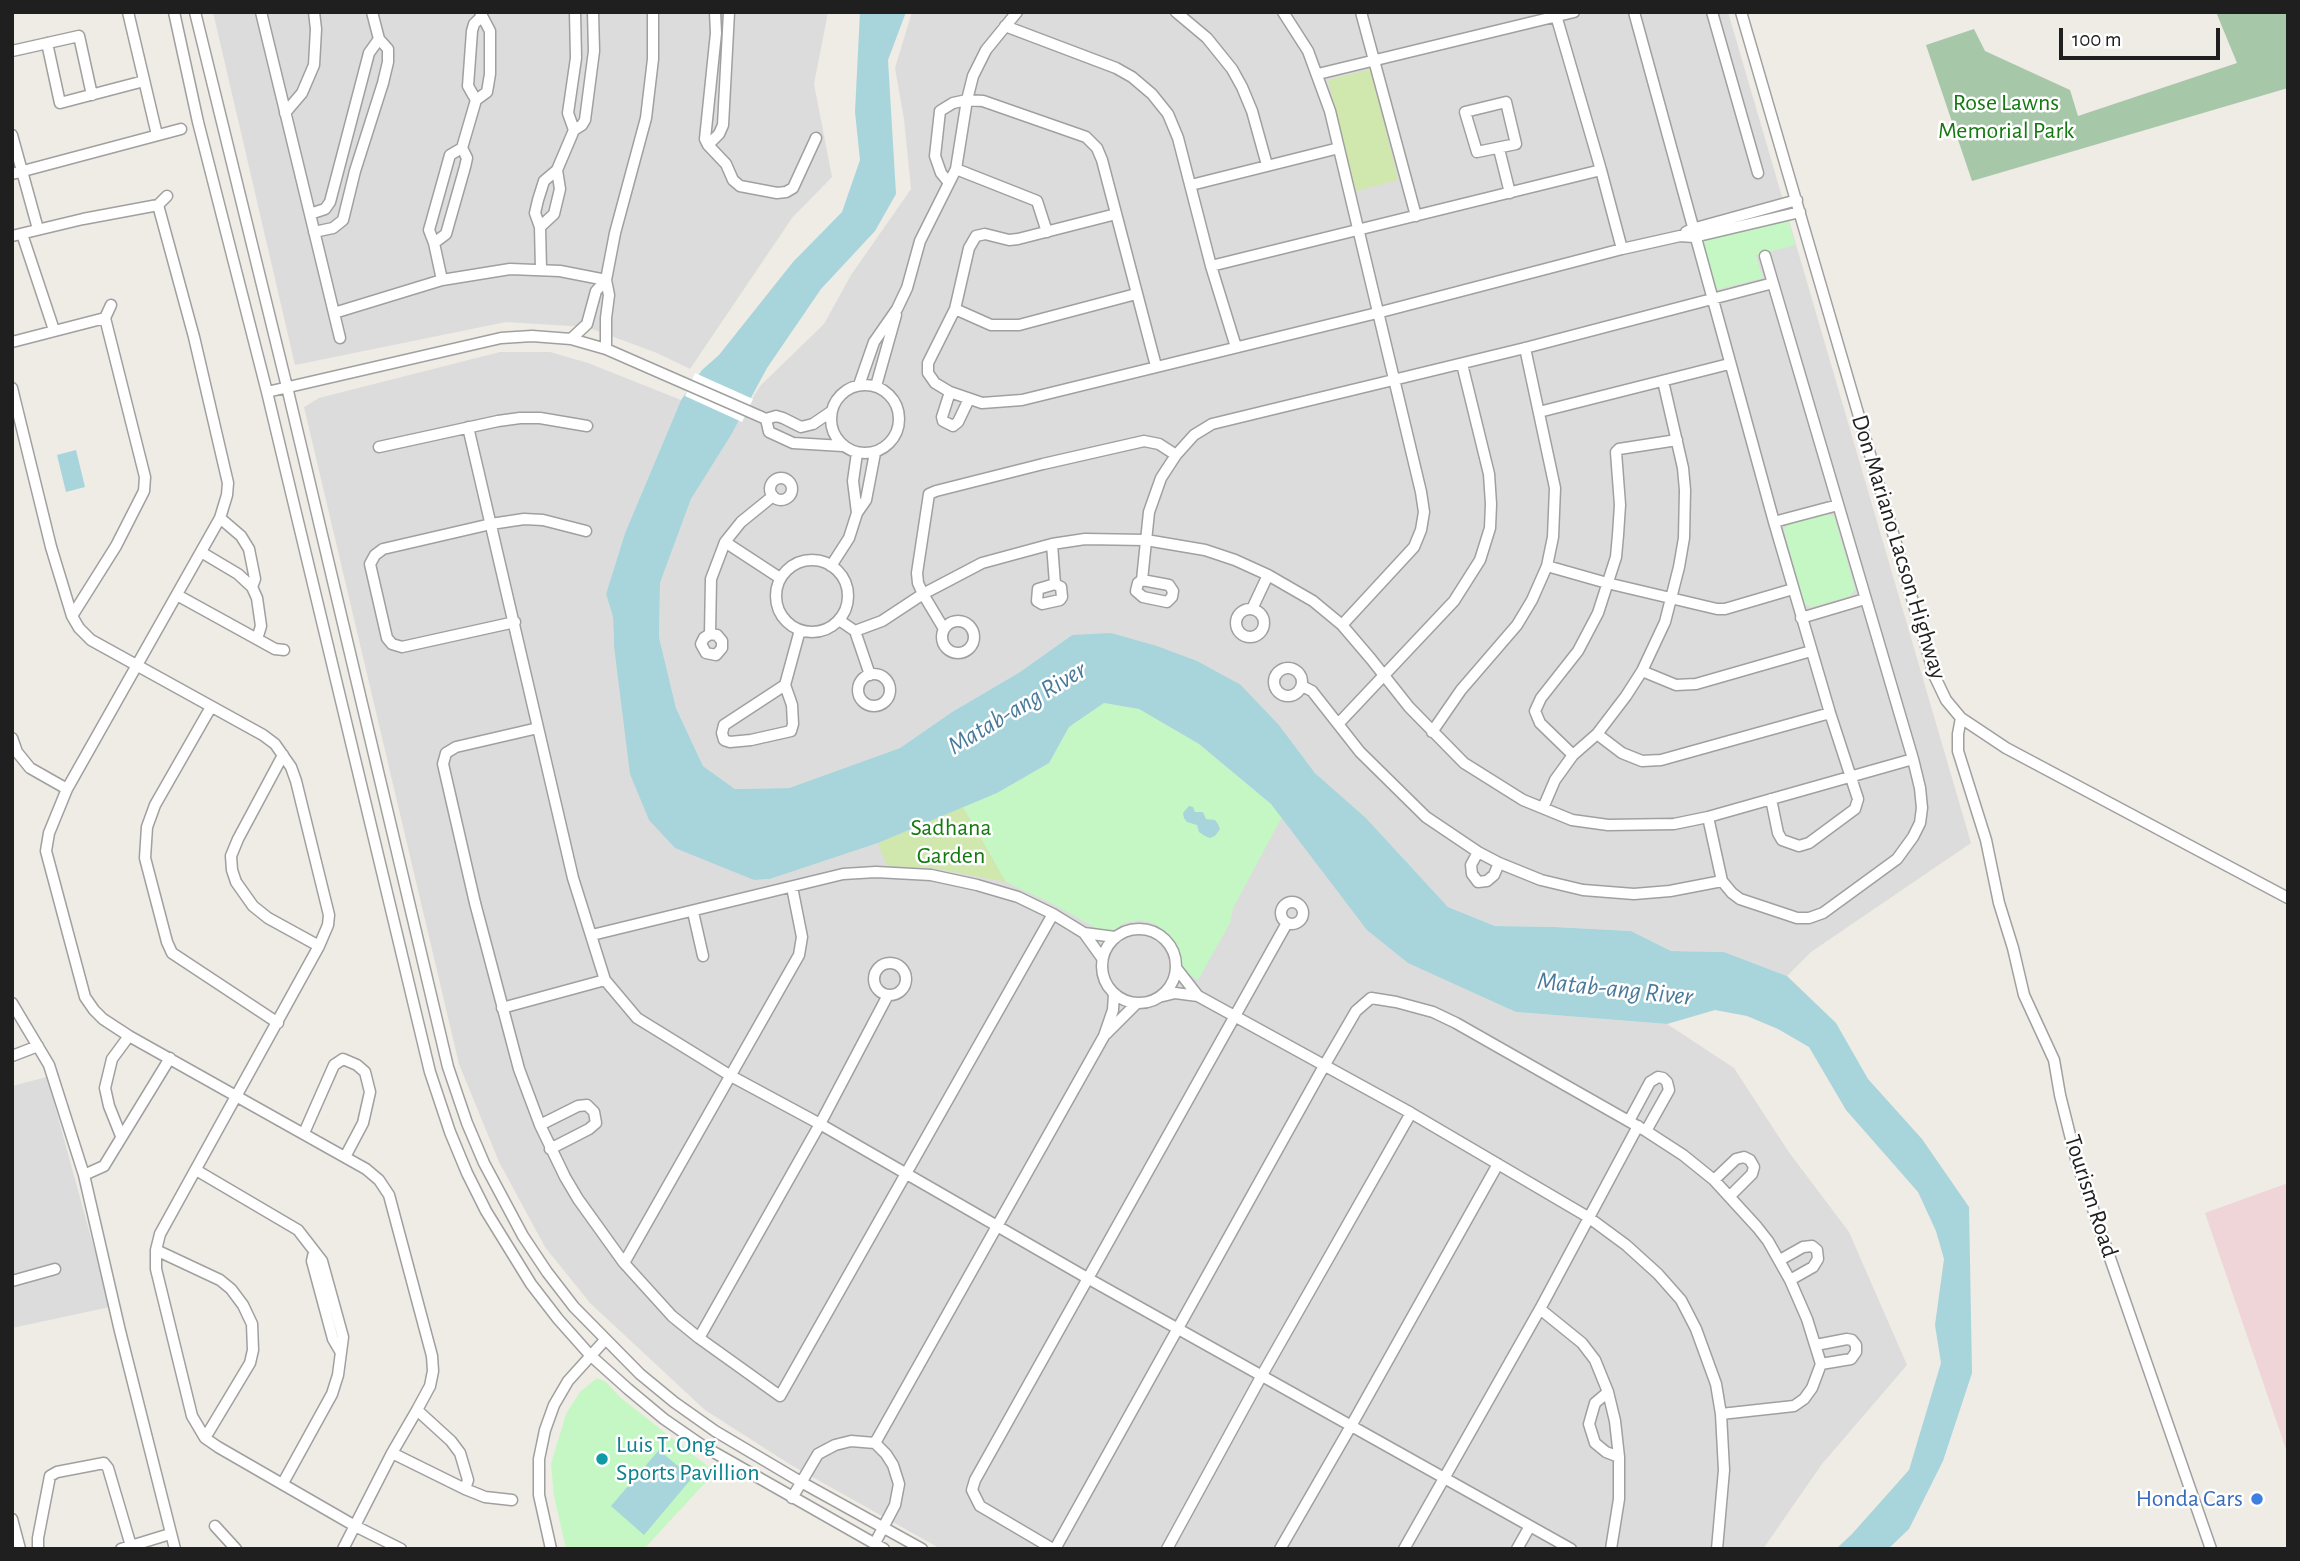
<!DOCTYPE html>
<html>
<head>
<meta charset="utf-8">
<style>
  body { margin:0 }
  #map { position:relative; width:2300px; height:1561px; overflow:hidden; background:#efebe5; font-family:"Alegreya Sans",sans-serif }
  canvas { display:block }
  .frame { position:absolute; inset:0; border:14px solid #1f1f1f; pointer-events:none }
  .scale { position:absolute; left:2059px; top:28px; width:161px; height:32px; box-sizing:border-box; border:4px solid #1f1f1f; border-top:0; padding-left:9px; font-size:21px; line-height:24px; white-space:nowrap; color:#1f1f1f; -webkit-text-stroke:5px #fff; paint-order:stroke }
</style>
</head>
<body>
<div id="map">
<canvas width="2300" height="1561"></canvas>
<div class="frame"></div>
<div class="scale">100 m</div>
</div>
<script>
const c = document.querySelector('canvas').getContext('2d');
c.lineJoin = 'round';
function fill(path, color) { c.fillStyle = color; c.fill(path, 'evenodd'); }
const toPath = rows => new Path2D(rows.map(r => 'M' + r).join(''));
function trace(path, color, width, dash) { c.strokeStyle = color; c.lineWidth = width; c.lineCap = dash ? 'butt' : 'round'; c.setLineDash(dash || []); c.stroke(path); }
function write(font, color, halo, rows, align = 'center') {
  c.font = font + ' "Alegreya Sans",sans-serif'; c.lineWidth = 5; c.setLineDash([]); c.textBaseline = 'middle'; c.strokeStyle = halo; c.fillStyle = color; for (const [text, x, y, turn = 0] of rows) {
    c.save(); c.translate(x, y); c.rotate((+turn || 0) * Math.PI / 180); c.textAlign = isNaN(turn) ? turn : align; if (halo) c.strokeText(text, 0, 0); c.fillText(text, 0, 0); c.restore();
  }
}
fill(toPath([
  [213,12,828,12,814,84,832,177,792,218,690,369,657,353,587,327,506,322,295,365],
  [912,12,1728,12,1971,843,1811,952,1787,976,1724,952,1671,951,1631,931,1555,927,1495,926,1448,907,1366,818,1315,773,1279,725,1241,685,1072,635,1020,672,952,712,900,748,789,788,735,789,703,766,676,708,659,637,660,583,691,499,760,386,824,324,851,275,911,189,904,119,895,68],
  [500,352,550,352,588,363,681,400,625,533,606,594,613,617,614,646,753,880,770,879,878,843,997,793,1049,763,1069,727,1271,804,1315,860,1516,1012,1667,1024,1734,1068,1788,1151,1849,1232,1907,1365,1822,1464,1763,1549,941,1549,791,1465,705,1410,590,1303,545,1247,499,1162,459,1064,304,407,319,398],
  [47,1077,110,1307,12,1328,12,1086]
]), '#dddcdc');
fill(toPath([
  [2288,1183,2288,1455,2205,1213]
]), '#efd5d7');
fill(toPath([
  [1371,69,1398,180,1356,191,1328,80],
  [963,807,1006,882,933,868,887,866,878,843]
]), '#d0e7ad');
fill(toPath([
  [2216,12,2288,12,2288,88,1972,181,1926,45,1974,29,1985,51,2070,90,2078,116,2237,63]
]), '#a7c7a9');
fill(toPath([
  [1788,219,1795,245,1756,255,1763,278,1715,290,1702,241],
  [1826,514,1834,516,1855,589,1850,596,1812,607,1804,604,1784,530,1788,523],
  [1104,703,1139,709,1199,744,1271,804,1282,817,1233,908,1230,923,1198,980,1182,970,1179,948,1170,935,1155,924,1141,920,1124,923,1107,934,1051,903,1006,882,963,807,997,793,1049,763,1069,727],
  [597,1378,606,1382,621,1398,715,1472,644,1549,566,1549,554,1496,551,1464,566,1414,580,1392]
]), '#c5f7c4');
fill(toPath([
  [860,12,906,12,888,60,896,194,875,231,821,289,767,368,731,435,691,499,660,583,659,637,676,708,703,766,735,789,789,788,900,748,952,712,1020,672,1072,635,1111,633,1157,646,1197,661,1241,685,1279,725,1315,773,1366,818,1448,907,1495,926,1555,927,1631,931,1671,951,1724,952,1787,976,1836,1023,1868,1079,1922,1139,1969,1207,1972,1373,1943,1461,1909,1529,1888,1549,1836,1549,1852,1534,1909,1470,1941,1363,1935,1325,1944,1259,1936,1231,1918,1192,1846,1110,1809,1047,1778,1029,1747,1016,1715,1010,1667,1024,1516,1012,1408,963,1367,930,1271,804,1199,744,1139,709,1104,703,1069,727,1049,763,997,793,878,843,770,879,754,880,675,848,649,820,630,774,614,646,613,617,606,594,625,533,681,400,702,370,719,355,793,262,842,212,860,160,855,112],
  [76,450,85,487,66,492,57,455],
  [1189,806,1193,807,1195,812,1203,812,1206,819,1215,820,1218,824,1220,829,1215,836,1210,838,1205,836,1199,832,1197,825,1187,822,1184,818,1183,813],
  [659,1450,692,1478,644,1535,611,1506]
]), '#a7d5db');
fill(toPath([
  [695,373,753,399,742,422,685,396]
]), '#fff');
const minor = toPath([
  [128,12,157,135],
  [174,12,198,122,267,392,430,1072,450,1132,467,1173,486,1211,531,1284,558,1319,590,1355,628,1389,664,1419,703,1446,884,1549],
  [195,12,287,387,448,1067,467,1123,484,1163,523,1236,547,1272,574,1307,640,1374,674,1402,715,1431,801,1482,922,1549],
  [261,12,340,338],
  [715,12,716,33,705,139,708,145,726,164,733,180,740,186,777,193,786,192,793,188,816,138],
  [1176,12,1207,38,1232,69,1242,87,1252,111,1267,165],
  [1283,12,1308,51,1330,111,1421,492,1424,512,1421,530,1414,547,1342,625],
  [1361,12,1416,216],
  [1555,12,1601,170,1622,249],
  [1634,12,1774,522,1830,713,1858,799,1855,809,1809,843,1799,846,1782,840,1778,833,1771,799],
  [1712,12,1758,173],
  [1741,12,1935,677,1946,700,1961,718,2006,748,2288,898],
  [1005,26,1116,68,1132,77,1152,94,1168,114,1178,138,1211,266,1236,347],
  [47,43,60,103,144,81],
  [12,51,79,36,92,95],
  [1318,74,1574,12],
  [476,100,468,86,472,31,474,24,481,17],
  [1506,102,1516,144,1477,152,1465,112,1506,102],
  [285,113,302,93,314,65,316,29,314,12],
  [574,130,568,113,576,58,575,12],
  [12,135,38,229],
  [708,145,719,134,723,125,729,12],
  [1499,149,1510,193],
  [956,169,1037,201,1047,232],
  [12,174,181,129],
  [949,183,941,173,935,156,940,111,953,103,967,100,983,101,1086,137,1097,148,1102,160,1156,366],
  [1191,185,1339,148],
  [158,205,194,337,228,483,227,495,220,518,67,789,49,833,46,851,85,997,94,1010,103,1019,129,1036,366,1169,379,1180,389,1195,432,1356,433,1371,430,1386,417,1410,392,1453,343,1549],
  [310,214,325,209,330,202,369,53,379,39],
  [1116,214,1018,239,1009,240,985,234,976,236,969,248,955,309,928,363,928,373,935,383,950,392,982,403,1022,400,1377,313,1622,249,1680,236,1694,237,1800,212],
  [540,227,554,214,560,189,557,170],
  [314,232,333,228,343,220,355,171,383,83,388,62,388,49,379,39,372,12],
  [1686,232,1692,229,1797,200],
  [22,234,54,330],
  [12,236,83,219,158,205,167,196],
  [434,243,446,234,465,167,467,158,462,148],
  [1211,266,1601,170],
  [541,269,540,227,535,213,538,200,544,181,557,170,574,130,582,125,585,120,594,51,593,12],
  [442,280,434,243,429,230,450,155,462,148,476,100,487,92,490,74,490,31,480,12],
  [955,309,991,325,1019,325,1136,294],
  [334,313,442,280,510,269,560,271,606,280],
  [571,339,587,324,596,291,606,280],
  [12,342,105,318],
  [606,349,606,318,609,295,606,280,615,233,646,118,653,59,653,12],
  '831 419a34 34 0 1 1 68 0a34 34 0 1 1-68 0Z',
  [859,385,874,342,897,309,907,288,920,241,956,169,967,100,973,76,986,50,1017,12],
  [876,386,896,315],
  [12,388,51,547,72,616,79,628,91,640,263,735,275,744,291,767,296,781,329,915,328,925,319,946,160,1234,156,1250,156,1269,192,1416,205,1438,218,1447,355,1526,401,1549],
  [267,392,501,338,532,336,571,339,606,349,766,419,776,416,783,418,801,427,813,424,832,411],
  [950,392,942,417,943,421,953,426,958,422,969,399],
  [1539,412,1729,364],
  [766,419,769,432,793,443,843,446],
  [468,427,573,878,605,980,637,1018,731,1076,820,1124,1089,1279,1571,1549],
  [379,447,498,421,520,418,540,418,587,426],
  [857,453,853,481,857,513],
  '770 489a11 11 0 1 1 22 0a11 11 0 1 1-22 0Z',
  [773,496,741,522,725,542,780,578],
  [220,518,241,536,249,549,255,579,252,587],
  [1774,522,1838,505],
  [1052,544,1055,584,1061,587,1062,597,1060,600,1042,604,1037,601,1038,589,1055,584],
  [201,552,238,574,252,587,257,598,261,626,257,639],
  '776 596a36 36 0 1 1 72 0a36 36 0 1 1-72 0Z',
  [831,566,849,538,857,513,866,500,875,453],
  [1547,566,1607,583,1717,609,1725,609,1793,589],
  [1142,580,1169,585,1173,591,1172,597,1167,602,1143,597,1136,591,1138,583,1142,580,1149,512,1161,478,1176,455,1194,435,1212,424,1525,348,1773,283],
  [177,595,275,649,284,650],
  '1236 623a14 14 0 1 1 28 0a14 14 0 1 1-28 0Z',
  [1252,609,1268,575],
  [72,616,116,546,144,491,145,477,105,318,111,305],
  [1801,618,1865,599],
  [839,620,855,631,870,675],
  '942 637a16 16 0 1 1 32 0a16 16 0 1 1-32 0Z',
  [515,622,402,647,392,644,387,638,370,564,375,555,383,549,491,524,524,519,543,520,586,531],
  [944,629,923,594,918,583,917,573,929,494,936,491,1043,464,1144,441,1159,444,1176,455],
  [855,631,882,621,923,594,982,563,1052,544,1085,539,1146,540,1205,550,1235,560,1268,575,1313,601,1342,625,1371,659,1409,707,1464,763,1523,800,1572,820,1608,825,1674,824,1708,817,1913,759],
  [710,634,717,635,722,641,722,648,716,655,706,653,701,644,704,638,710,634,711,579,725,542],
  '1274 682a14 14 0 1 1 28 0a14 14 0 1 1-28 0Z',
  [1642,671,1676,685,1696,684,1811,651],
  '858 690a16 16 0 1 1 32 0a16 16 0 1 1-32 0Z',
  [785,685,724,725,722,733,724,740,730,742,751,740,791,731,793,724,792,705,785,685,800,630],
  [1302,686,1312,691,1360,752,1426,817,1478,852,1499,863,1541,880,1583,890,1634,894,1670,891,1722,881],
  [211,707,155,805,147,827,145,858,167,942,172,953,278,1023],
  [1961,718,1958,734,1958,751,1986,840,1999,903,2013,948,2024,995,2054,1060,2060,1095,2077,1163,2211,1549],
  [1339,723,1454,601,1480,560,1490,528,1491,504,1489,474,1462,364],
  [538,728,456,747,446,753,443,764,475,903,519,1069,540,1125,565,1177,578,1199,624,1263,672,1316,699,1338,780,1396,1053,914],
  [1432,732,1461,690,1517,625,1532,600,1547,566,1553,537,1555,488,1525,348],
  [1597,734,1622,753,1642,761,1661,760,1830,713],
  [12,738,17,752,30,768,67,789],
  [283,755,238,839,231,856,232,870,236,882,253,906,268,918,319,946],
  [1573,755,1540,723,1535,711,1541,698,1578,651,1598,613,1616,557,1618,535,1620,505,1616,452,1619,449,1677,440],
  [1543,808,1555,780,1573,755,1597,734,1626,696,1642,671,1665,622,1679,567,1684,538,1685,490,1683,468,1663,381],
  [1708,817,1722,881,1732,893,1740,899,1797,918,1809,918,1823,913,1897,859,1913,837,1920,823,1922,808,1920,788,1913,759,1765,256],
  [1478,852,1471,865,1472,874,1478,882,1487,881,1494,875,1499,863],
  '1281 913a11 11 0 1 1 22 0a11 11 0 1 1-22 0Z',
  [693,912,703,956],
  '1102 966a37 37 0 1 1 74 0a37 37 0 1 1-74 0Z',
  [592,935,843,874,876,872,931,875,977,885,1018,897,1053,914,1084,933],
  [1102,958,1084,933,1115,937],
  '874 979a16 16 0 1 1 32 0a16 16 0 1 1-32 0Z',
  [1163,996,1175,993,1198,996,1177,969],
  [1198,996,1411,1113,1588,1217,1626,1245,1658,1274,1681,1300,1696,1329,1716,1384,1721,1414,1724,1470,1717,1549],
  [12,1003,49,1065,84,1175,120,1331,175,1549],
  [502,1008,605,980],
  [1106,1034,1137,1003],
  [12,1056,38,1046],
  [1629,1121,1650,1082,1658,1077,1663,1078,1667,1082,1669,1090,1646,1131],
  [540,1125,578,1106,587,1105,594,1112,596,1123,589,1129,550,1149],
  [304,1133,334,1065,343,1059,357,1065,365,1072,370,1092,363,1123,345,1157],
  [121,1136,109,1106,105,1088,112,1059,129,1036],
  [196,1170,298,1230,322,1261,343,1337,338,1375,332,1394,283,1483],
  [84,1175,104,1166,170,1058],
  [1714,1180,1736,1159,1744,1157,1750,1160,1754,1167,1752,1174,1730,1196],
  [156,1250,220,1280,231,1289,243,1305,252,1324,253,1350,250,1363,205,1438],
  [314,1252,312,1261,333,1339,340,1351],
  [1780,1260,1803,1247,1812,1246,1817,1250,1818,1259,1813,1267,1790,1280],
  [624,1263,799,955,802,937,792,887],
  [12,1281,55,1269],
  [1540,1309,1582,1343,1595,1360,1608,1392,1615,1421,1619,1457,1619,1499,1611,1549],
  [699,1338,820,1124,888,995],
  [1816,1345,1847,1339,1852,1340,1856,1345,1856,1352,1851,1359,1821,1364],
  [1608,1392,1595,1403,1589,1424,1595,1443,1606,1452,1619,1457],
  [417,1410,451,1441,460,1453,468,1480,465,1489],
  [875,1443,1104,1036,1113,1010,1114,994],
  [392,1453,465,1489,485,1497,512,1500],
  [792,1498,818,1454,835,1445,851,1441,875,1443,886,1454,893,1465,899,1484,895,1505,875,1543],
  [12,1519,20,1549],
  [215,1526,236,1549],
  [38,1549,38,1538,50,1476,57,1472,104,1463,108,1468,131,1546],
  [121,1549,170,1534],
  [551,1549,539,1495,539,1459,545,1430,554,1405,568,1381,605,1340],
  [1053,1549,980,1506,972,1490,975,1480,1287,923],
  [1055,1549,1324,1066,1356,1011,1371,998,1396,1002,1433,1012,1456,1023,1646,1131,1683,1155,1714,1180,1757,1227,1768,1241,1790,1280,1807,1319,1821,1364,1812,1388,1804,1399,1794,1406,1721,1414],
  [1167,1549,1262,1375,1411,1113],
  [1280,1549,1351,1426,1498,1164],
  [1404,1549,1540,1309,1638,1126],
  [1517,1549,1530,1526]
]);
trace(minor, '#a0a0a0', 13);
trace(minor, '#fff', 10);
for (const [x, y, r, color] of [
  [602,1459,7,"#0f9aa8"],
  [2257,1499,7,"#3f7fe0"]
]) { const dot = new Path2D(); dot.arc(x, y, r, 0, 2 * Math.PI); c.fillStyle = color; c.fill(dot); trace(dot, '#fff', 2.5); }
write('24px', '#137910', '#fff', [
  ["Rose Lawns",2006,103],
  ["Memorial Park",2006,131],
  ["Sadhana",951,828],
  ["Garden",951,856]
]);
write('24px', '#1f1f1f', '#fff', [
  ["Don Mariano Lacson Highway",1899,547,73],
  ["Tourism Road",2091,1196,72]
]);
write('24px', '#0d838f', '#fff', [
  ["Luis T. Ong",616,1445],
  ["Sports Pavillion",616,1473]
], 'left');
write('24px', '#366cbe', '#fff', [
  ["Honda Cars",2243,1499]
], 'right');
write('italic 26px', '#497a9b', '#fff', [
  ["Matab-ang River",1017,708,-31],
  ["Matab-ang River",1615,989,6]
]);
</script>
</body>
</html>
